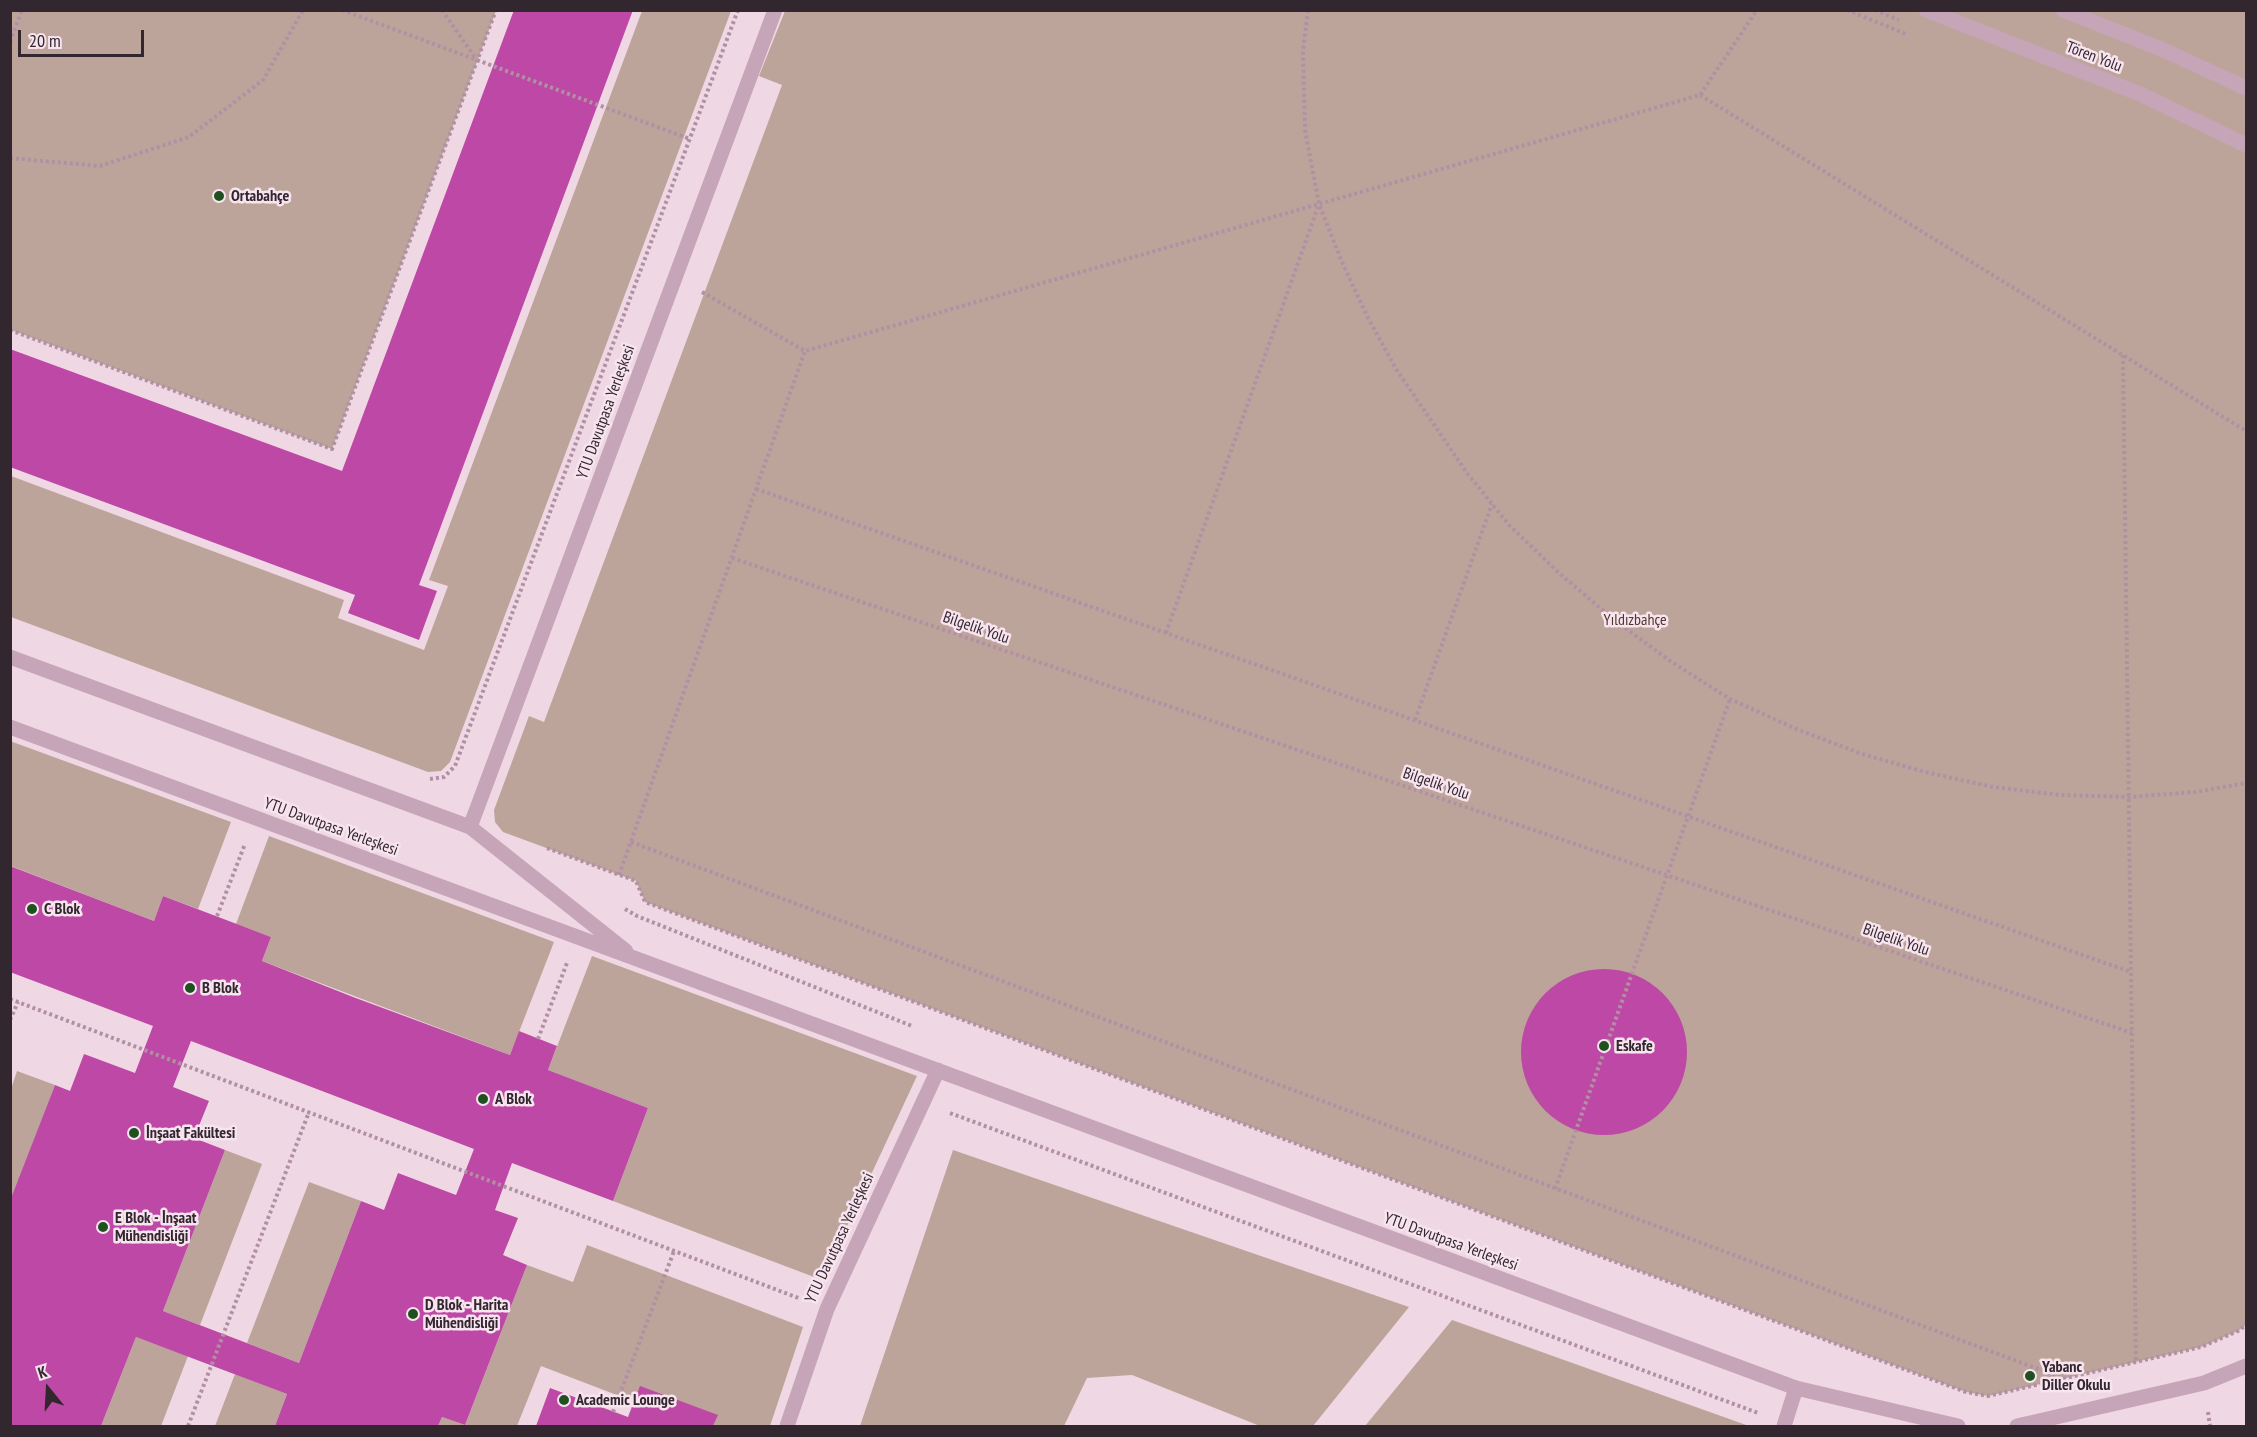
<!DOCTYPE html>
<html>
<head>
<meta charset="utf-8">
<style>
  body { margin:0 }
  #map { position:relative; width:2257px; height:1437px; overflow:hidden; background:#efd8e4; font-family:"PT Sans Narrow",sans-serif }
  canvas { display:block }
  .frame { position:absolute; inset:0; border:12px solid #32262f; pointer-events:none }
  .north { position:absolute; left:18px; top:1359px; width:60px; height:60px; -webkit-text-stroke:4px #f7e4ee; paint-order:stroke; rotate:342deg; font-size:16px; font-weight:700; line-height:24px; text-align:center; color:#32262f }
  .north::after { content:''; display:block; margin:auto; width:21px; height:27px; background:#32262f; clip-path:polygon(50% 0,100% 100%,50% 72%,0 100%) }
  .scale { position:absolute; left:18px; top:30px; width:126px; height:27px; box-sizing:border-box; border:3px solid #32262f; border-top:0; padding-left:8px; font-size:18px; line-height:21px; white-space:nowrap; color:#32262f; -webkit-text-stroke:4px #f7e4ee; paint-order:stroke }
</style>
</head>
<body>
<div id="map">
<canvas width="2257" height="1437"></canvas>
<div class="frame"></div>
<div class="north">K</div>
<div class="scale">20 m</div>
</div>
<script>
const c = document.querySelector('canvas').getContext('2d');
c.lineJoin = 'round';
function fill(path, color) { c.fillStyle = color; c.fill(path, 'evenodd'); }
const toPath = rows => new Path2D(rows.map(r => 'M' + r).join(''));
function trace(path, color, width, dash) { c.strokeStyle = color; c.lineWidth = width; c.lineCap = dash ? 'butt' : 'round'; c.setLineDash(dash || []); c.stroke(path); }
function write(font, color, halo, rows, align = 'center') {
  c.font = font + ' "PT Sans Narrow",sans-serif'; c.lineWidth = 5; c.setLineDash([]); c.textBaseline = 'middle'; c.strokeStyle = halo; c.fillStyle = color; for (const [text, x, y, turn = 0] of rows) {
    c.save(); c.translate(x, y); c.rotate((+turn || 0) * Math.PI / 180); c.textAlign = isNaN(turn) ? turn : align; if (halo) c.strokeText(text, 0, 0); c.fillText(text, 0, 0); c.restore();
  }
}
fill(toPath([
  [10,11,496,11,332,449,11,330],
  [642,11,731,11,450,762,441,771,428,772,11,617,11,476,344,600,338,618,424,650,448,586,429,580],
  [785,11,2246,11,2246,1325,2238,1331,2201,1347,1988,1396,1966,1392,645,902,636,881,503,832,495,822,494,810,529,716,544,722,782,85,759,76],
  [10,741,231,822,198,909,163,896,154,921,11,866],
  [269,836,554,942,510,1055,262,961,271,937,236,924],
  [592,956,917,1076,822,1280,613,1201,648,1108,548,1070],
  [17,1071,55,1085,11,1201,11,1089],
  [225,1150,262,1164,200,1325,163,1311],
  [953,1150,1409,1307,1313,1426,1260,1426,1132,1375,1087,1378,1064,1426,860,1426],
  [309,1182,361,1201,299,1363,247,1343],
  [587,1245,803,1327,770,1426,713,1426,717,1416,635,1402,541,1366,517,1426,438,1426,442,1417,465,1425,527,1265,573,1282],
  [1452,1320,1749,1426,1365,1426],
  [136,1337,188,1356,161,1426,101,1426],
  [235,1374,287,1394,275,1426,215,1426]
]), '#bda49a');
fill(toPath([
  [514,10,633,10,419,585,437,591,419,640,348,613,355,595,10,467,10,349,342,471],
  [10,866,154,921,163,896,271,937,262,961,353,997,510,1055,519,1031,557,1046,548,1070,648,1108,613,1201,512,1163,495,1210,518,1218,503,1255,527,1265,465,1425,442,1417,438,1426,275,1426,287,1394,136,1337,101,1426,10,1426,10,1201,55,1085,70,1091,84,1054,135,1073,153,1026,10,972],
  [191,1041,474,1149,456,1195,398,1173,384,1210,361,1201,299,1363,163,1311,225,1150,194,1138,209,1101,173,1087],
  '1521 1052a83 83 0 1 1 166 0a83 83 0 1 1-166 0Z',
  [640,1386,718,1415,713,1426,536,1426,550,1388,628,1417]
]), '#be48a5');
trace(toPath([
  [342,10,690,139],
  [442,10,476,59],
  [1308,10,1303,52,1305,130,1319,204,1342,262,1367,316,1396,369,1467,473,1509,525,1559,573,1613,619,1670,661,1730,699,1794,728,1859,753,1925,772,1993,787,2060,795,2129,797,2195,792,2246,783],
  [1847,10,1906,34],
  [1875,10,1899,20],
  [10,42,22,10],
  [1700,95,2246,431],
  [10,158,100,166,189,137,263,80,303,10],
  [702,292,805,351,1700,95,1757,10],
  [10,330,332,449,496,10],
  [2123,355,2136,1362],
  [756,489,2131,972],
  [732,558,2132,1033],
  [1166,633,1319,204],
  [1415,720,1492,504],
  [430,779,444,777,455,766,738,10],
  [631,842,2062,1378],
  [547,848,636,881,645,902,1966,1392,1988,1396,2201,1347,2238,1331,2246,1325],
  [619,875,805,351],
  [625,909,637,916,912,1026],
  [217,916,245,844],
  [10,999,801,1299],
  [10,1020,18,1002],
  [538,1039,567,963],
  [950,1113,1758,1413],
  [1555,1189,1730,699],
  [613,1412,674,1251],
  [2208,1412,2210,1426],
  [188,1426,309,1112]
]), '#b290a4', 4, [3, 3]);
trace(toPath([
  [1784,1426,1796,1388]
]), '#c6a5b8', 15);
trace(toPath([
  [1926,10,2140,94,2246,145],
  [2063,10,2159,48,2246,88],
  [10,657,470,827,626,951],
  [10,727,1796,1388,1958,1426],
  [470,827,775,10],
  [787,1426,827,1309,938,1070],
  [2017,1426,2204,1383,2246,1366]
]), '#c6a5b8', 15);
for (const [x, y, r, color] of [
  [219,196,6,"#1f5120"],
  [32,909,6,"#1f5120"],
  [190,988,6,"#1f5120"],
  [1604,1046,6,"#1f5120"],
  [483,1099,6,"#1f5120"],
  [134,1133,6,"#1f5120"],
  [103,1227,6,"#1f5120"],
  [413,1314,6,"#1f5120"],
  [2030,1376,6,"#1f5120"],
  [564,1400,6,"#1f5120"]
]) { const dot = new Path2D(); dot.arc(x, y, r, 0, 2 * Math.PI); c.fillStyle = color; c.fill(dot); trace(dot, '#f7e4ee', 2); }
write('16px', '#32262f', '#f7e4ee', [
  ["Tören Yolu",2094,57,21],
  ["YTU Davutpasa Yerleşkesi",606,412,-70],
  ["Bilgelik Yolu",976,628,19],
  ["Bilgelik Yolu",1436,784,19],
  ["YTU Davutpasa Yerleşkesi",331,827,20],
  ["Bilgelik Yolu",1896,940,19],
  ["YTU Davutpasa Yerleşkesi",840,1238,-65],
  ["YTU Davutpasa Yerleşkesi",1451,1242,20]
]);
write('bold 16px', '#32262f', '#f7e4ee', [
  ["Ortabahçe",231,196],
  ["C Blok",44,909],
  ["B Blok",202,988],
  ["Eskafe",1616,1046],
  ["A Blok",495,1099],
  ["İnşaat Fakültesi",146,1133],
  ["E Blok - İnşaat",115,1218],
  ["Mühendisliği",115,1236],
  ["D Blok - Harita",425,1305],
  ["Mühendisliği",425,1323],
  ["Yabanc",2042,1367],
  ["Diller Okulu",2042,1385],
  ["Academic Lounge",576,1400]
], 'left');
write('16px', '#4f372b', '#f7e4ee', [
  ["Yıldızbahçe",1635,620]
]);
</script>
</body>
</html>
